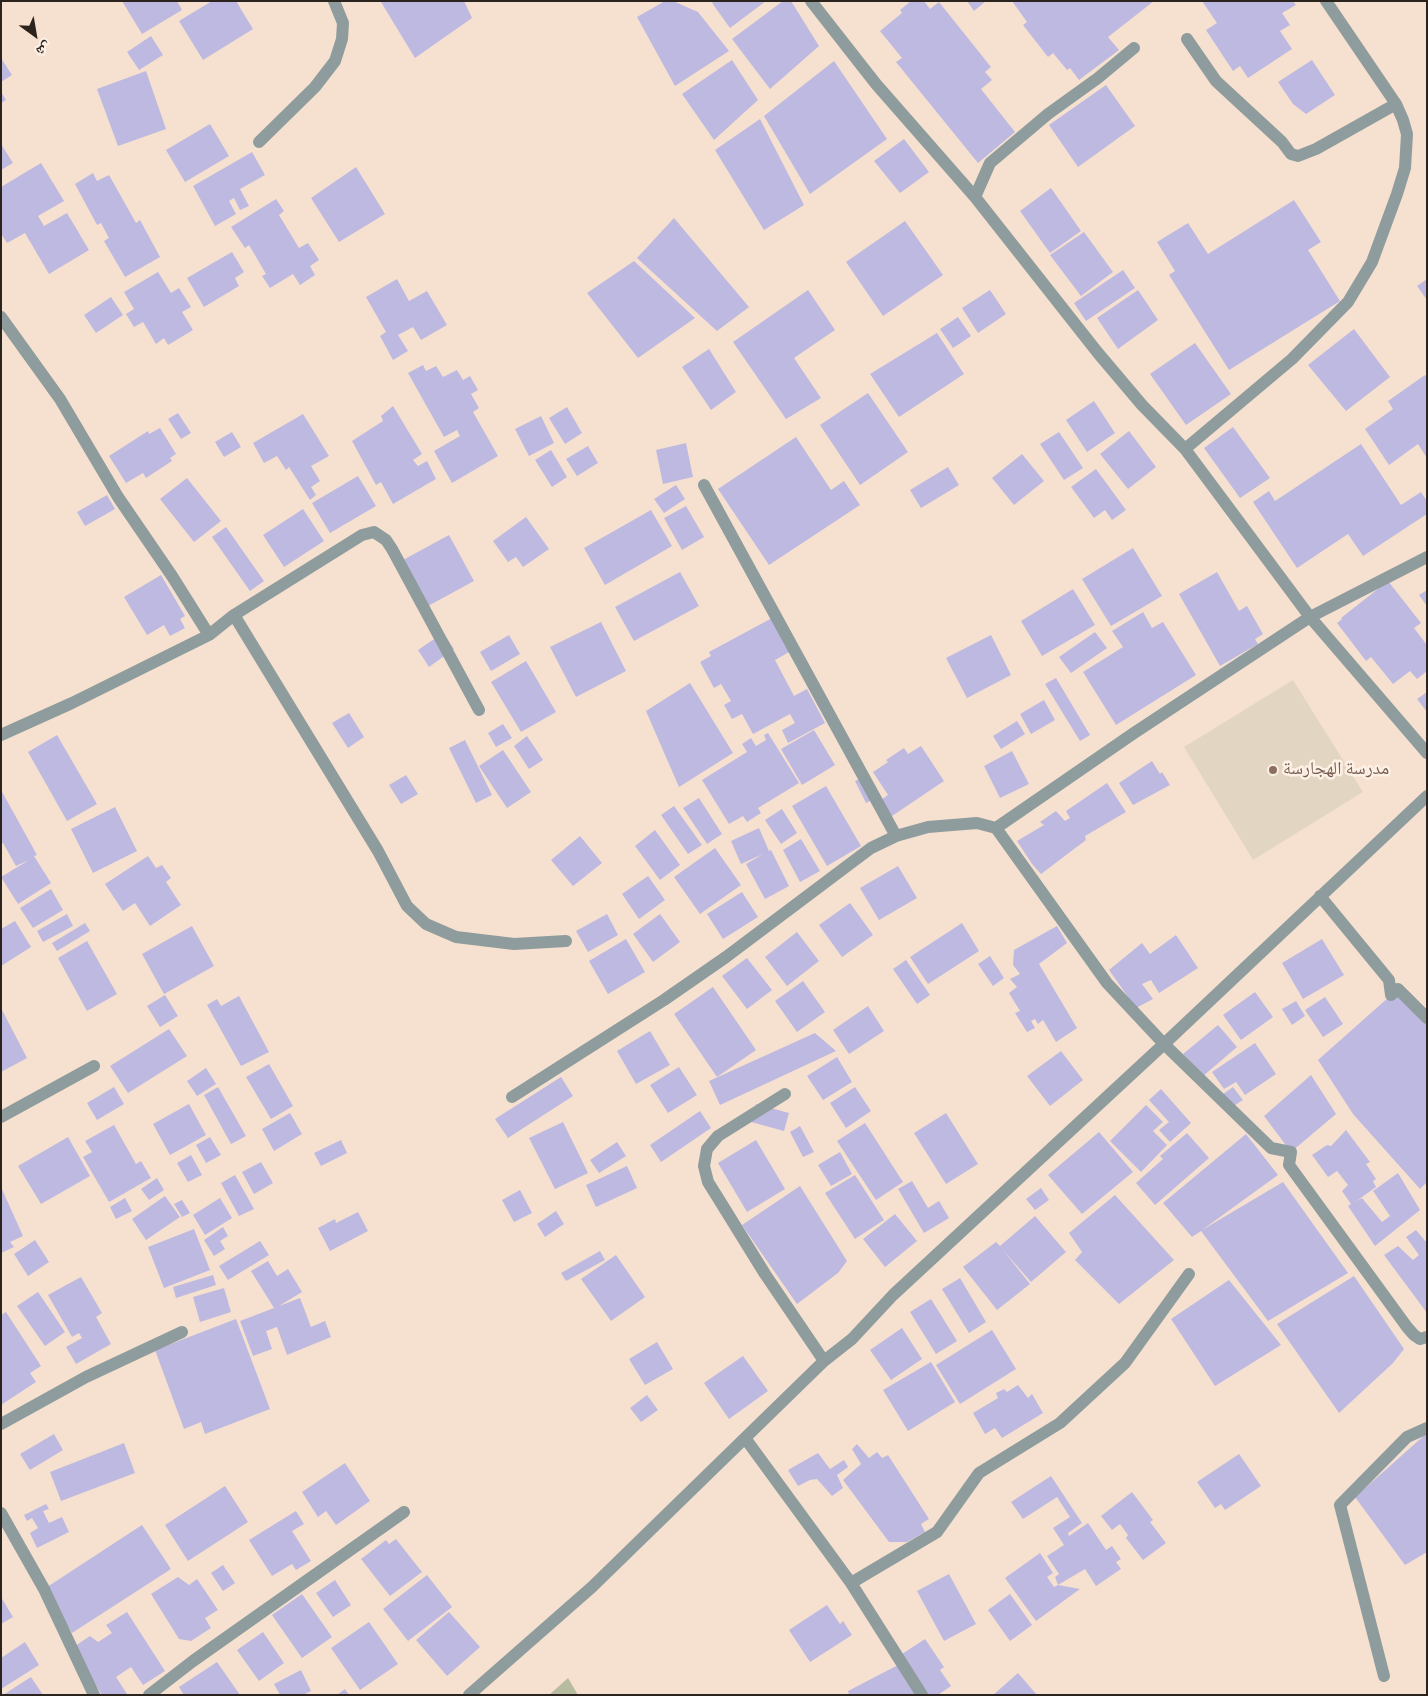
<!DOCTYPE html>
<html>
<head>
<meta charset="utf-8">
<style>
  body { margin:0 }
  #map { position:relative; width:1428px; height:1696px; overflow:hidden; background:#f6e1d0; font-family:Overpass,"Noto Naskh Arabic",sans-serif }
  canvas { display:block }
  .frame { position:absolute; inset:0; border:2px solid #2b231d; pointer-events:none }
  .north { position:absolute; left:10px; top:10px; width:50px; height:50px; -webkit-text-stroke:4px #fdf0e5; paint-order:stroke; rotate:148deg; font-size:14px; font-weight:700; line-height:20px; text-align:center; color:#2b231d }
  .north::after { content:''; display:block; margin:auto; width:18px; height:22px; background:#2b231d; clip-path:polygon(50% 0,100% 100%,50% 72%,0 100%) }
</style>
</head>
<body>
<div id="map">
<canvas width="1428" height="1696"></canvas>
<div class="frame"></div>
<div class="north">ش</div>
</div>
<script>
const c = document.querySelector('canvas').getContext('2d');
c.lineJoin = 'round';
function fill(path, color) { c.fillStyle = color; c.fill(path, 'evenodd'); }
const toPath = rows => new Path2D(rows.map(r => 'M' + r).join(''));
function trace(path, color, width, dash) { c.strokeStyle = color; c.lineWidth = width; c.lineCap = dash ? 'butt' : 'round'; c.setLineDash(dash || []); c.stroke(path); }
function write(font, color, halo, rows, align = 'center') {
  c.font = font + ' Overpass,"Noto Naskh Arabic",sans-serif'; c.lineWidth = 5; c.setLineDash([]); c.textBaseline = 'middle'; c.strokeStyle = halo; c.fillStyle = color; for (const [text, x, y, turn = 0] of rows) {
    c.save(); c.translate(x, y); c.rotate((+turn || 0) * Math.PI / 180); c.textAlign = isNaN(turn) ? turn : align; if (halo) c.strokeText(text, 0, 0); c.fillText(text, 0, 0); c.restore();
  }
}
fill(toPath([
  [1293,680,1363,792,1253,860,1184,747]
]), '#e2d6c3');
fill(toPath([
  [568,1678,578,1695,549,1695]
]), '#b7bb9f');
fill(toPath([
  [122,1,177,1,182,10,142,34],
  [212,1,236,1,253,29,203,60,179,21],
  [383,1,464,1,472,18,415,58,381,2],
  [665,1,673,1,698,12,729,51,675,86,637,17],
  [715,1,766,1,730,28,712,3],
  [783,1,791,1,819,46,770,89,732,39],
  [911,1,924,1,930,9,939,2,991,67,985,72,992,80,981,89,1015,132,978,163,896,62,902,58,880,31,902,13,900,10],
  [967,1,986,1,974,11],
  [1012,1,1154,1,1108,37,1119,50,1079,80,1070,68,1067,70,1053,53,1048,57,1023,25,1027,22],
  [1202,1,1293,1,1296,5,1282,13,1290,25,1280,31,1292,49,1248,78,1240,66,1233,71,1206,30,1217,23],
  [151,36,163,55,139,70,127,52],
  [1,58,12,75,1,82],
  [732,60,758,100,714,140,682,94],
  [1312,60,1335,95,1306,114,1293,104,1278,82],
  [834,61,887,139,810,194,764,116],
  [146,71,166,129,118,146,97,89],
  [1106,85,1135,126,1078,167,1049,125],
  [1,92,6,100,1,103],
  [760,119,804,205,764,230,715,150],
  [210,124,229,156,185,182,166,150],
  [904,139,929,172,900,193,874,161],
  [1,144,13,163,1,170],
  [252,152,265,175,240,189,249,206,240,210,234,198,229,201,236,214,215,226,193,186],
  [41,163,64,201,38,216,44,226,67,213,89,250,49,274,25,233,7,243,1,234,1,187],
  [356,167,385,214,339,242,311,198],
  [93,173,97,181,109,175,136,223,140,220,160,257,125,277,104,241,109,238,101,223,97,225,75,184],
  [1051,188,1081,231,1050,253,1020,211],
  [276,199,284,211,279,215,299,248,308,243,319,260,310,266,315,275,300,285,293,274,270,288,262,276,266,274,249,245,245,248,231,227],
  [1294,200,1321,242,1308,250,1340,301,1229,370,1169,275,1175,271,1157,242,1188,223,1208,254],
  [674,218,749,307,717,331,637,258],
  [905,221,943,275,883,316,846,262],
  [1084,232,1113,272,1081,296,1050,255],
  [232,252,244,272,235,278,239,286,204,307,187,278],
  [634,261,695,318,638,358,587,293],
  [1123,270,1135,288,1086,321,1074,303],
  [158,272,171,293,179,288,191,307,182,312,193,330,168,345,164,338,156,344,143,322,134,327,126,314,134,309,124,292],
  [397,279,409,301,427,291,447,325,421,340,413,327,398,335,408,351,393,360,380,336,386,332,366,297],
  [1427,279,1427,300,1417,286],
  [808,290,835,330,794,358,821,398,786,419,733,342],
  [990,290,1006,314,978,333,962,308],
  [1138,290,1158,320,1118,349,1097,318],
  [111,297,123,315,96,333,84,315],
  [958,317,971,336,953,348,940,329],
  [1354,329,1390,377,1346,411,1308,365],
  [937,333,964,374,899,417,870,374],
  [1195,343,1231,394,1186,425,1150,374],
  [709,349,736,392,711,410,682,367],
  [423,365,426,371,436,366,443,377,457,370,463,380,470,376,478,390,471,394,479,408,473,412,498,456,452,483,434,451,460,436,457,430,444,437,408,373],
  [1425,375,1427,378,1427,458,1418,444,1389,465,1365,429,1393,409,1388,401],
  [868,393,908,452,860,485,820,425],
  [1094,401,1115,433,1087,452,1066,420],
  [393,406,422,454,413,460,418,466,427,461,436,479,393,504,381,482,376,485,352,441,383,421,381,416],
  [567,407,582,433,565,444,549,418],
  [178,413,191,433,181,439,168,419],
  [303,414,329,456,311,466,320,481,311,487,316,495,310,500,289,467,286,470,277,456,264,463,253,443],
  [541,416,554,443,529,456,515,429],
  [1233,427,1270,478,1240,498,1204,448],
  [160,428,176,454,170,458,172,461,146,478,143,473,126,483,109,456,148,431,149,434],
  [1129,431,1156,467,1128,489,1100,454],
  [232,432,241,447,224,457,215,442],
  [1059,432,1083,468,1064,480,1040,444],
  [796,437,831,490,844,481,860,505,769,565,718,489],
  [686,443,693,477,663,484,656,450],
  [1361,444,1401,505,1421,492,1427,501,1427,514,1363,556,1348,534,1297,568,1253,502,1269,491,1275,501],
  [588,446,598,463,577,476,566,459],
  [551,450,567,477,552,487,535,460],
  [1022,454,1044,481,1014,505,992,478],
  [948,467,959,485,921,508,910,490],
  [1096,469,1126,510,1112,520,1105,510,1094,518,1071,487],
  [358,476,376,506,330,533,312,503],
  [187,478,221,521,194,542,160,499],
  [676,485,685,499,664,513,654,499],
  [107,495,115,509,85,526,77,512],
  [686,506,704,537,682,550,664,518],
  [303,509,324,541,284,567,263,535],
  [651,510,672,546,605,585,584,548],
  [526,517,549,549,523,567,516,557,508,562,493,541],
  [226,527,264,581,250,591,212,537],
  [449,535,474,581,428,606,403,560],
  [1133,548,1162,596,1111,626,1082,579],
  [680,572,699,606,634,641,615,607],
  [1217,572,1239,611,1247,606,1263,634,1255,639,1258,644,1220,666,1179,594],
  [161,575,185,616,180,619,185,628,170,636,164,625,147,635,124,597],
  [1388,581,1421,623,1414,628,1427,645,1427,671,1417,679,1410,671,1393,684,1371,657,1366,661,1337,623,1342,619,1341,618],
  [1073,589,1095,625,1042,656,1021,621],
  [1427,590,1427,606,1419,595],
  [1143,612,1152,628,1163,622,1196,675,1116,725,1083,672,1123,647,1112,631],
  [772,618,791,651,775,660,794,696,807,689,825,723,788,743,782,730,795,723,790,714,753,734,742,714,732,719,724,705,731,701,721,684,714,688,700,662,711,656,709,652],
  [601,622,626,671,576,697,550,647],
  [1095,632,1107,648,1071,673,1059,657],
  [443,633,454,649,429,667,418,650],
  [509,635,520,654,491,671,480,652],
  [991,635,1011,675,967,698,946,658],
  [526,661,556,712,521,732,491,682],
  [1056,678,1090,735,1080,741,1045,684],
  [690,683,733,753,679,787,646,711],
  [1427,692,1427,712,1417,699],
  [1044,700,1055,720,1031,734,1020,714],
  [349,713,364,737,348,748,332,723],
  [1017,721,1025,734,1001,749,993,736],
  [503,724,512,738,496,747,488,733],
  [814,730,835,765,802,785,781,749],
  [768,733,799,783,758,808,761,813,747,822,743,816,729,824,702,780,747,752,742,744,751,738,756,746,766,740,764,735],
  [57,735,97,804,67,821,28,752],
  [527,736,543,760,529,769,514,746],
  [465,740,492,795,476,803,449,748],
  [921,746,944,781,889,818,878,802,888,795,873,772,888,762,886,760,904,748,908,754],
  [503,750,531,792,507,808,479,766],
  [1012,751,1029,784,1000,798,984,766],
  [1152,761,1160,774,1162,772,1170,785,1133,805,1119,783],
  [406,775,418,794,401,804,389,785],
  [868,775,879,797,866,803,855,781],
  [1107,783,1126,812,1085,836,1086,840,1041,874,1032,864,1017,841,1044,825,1040,822,1056,811,1065,821,1070,818,1066,811],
  [826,786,861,846,827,866,792,806],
  [1,790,37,855,34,856,51,883,18,904,1,877,29,860,16,866,3,843,1,844],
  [699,798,722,834,707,844,683,808],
  [674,806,702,845,688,854,661,815],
  [115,807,137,851,93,873,71,829],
  [782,809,797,833,781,844,765,820],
  [759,828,769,851,771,850,789,886,765,899,746,864,763,854,741,864,731,841],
  [655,830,680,865,660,880,635,846],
  [580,836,602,863,573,886,551,860],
  [801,839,820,871,800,882,783,850],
  [715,848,741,885,700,914,674,877],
  [148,856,156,868,162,865,171,878,166,882,181,905,150,926,135,903,123,911,105,884],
  [898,866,917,898,879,920,860,888],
  [648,876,665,900,639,919,622,894],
  [51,889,63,910,33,928,20,908],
  [742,892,758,917,723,939,707,914],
  [850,903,873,935,842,957,819,925],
  [67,914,73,926,43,942,37,931],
  [607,914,618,935,588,952,576,931],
  [660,914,680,942,653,962,633,934],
  [15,921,31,947,1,966,1,929],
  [85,923,90,931,57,951,52,943],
  [962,923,979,951,928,984,910,957],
  [192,926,214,966,164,994,142,954],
  [1057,926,1067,943,1039,964,1077,1028,1056,1042,1043,1020,1038,1024,1035,1019,1031,1021,1035,1028,1027,1032,1015,1013,1020,1011,1009,993,1017,987,1010,979,1020,974,1013,965,1014,950],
  [797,932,819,961,787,986,765,957],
  [1176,935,1198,968,1159,993,1151,980,1142,984,1153,999,1136,1008,1109,970,1142,943,1150,954],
  [626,939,645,972,608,994,589,961],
  [1322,939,1344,975,1303,999,1282,963],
  [87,941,117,994,87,1011,58,958],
  [990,956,1004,978,993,986,978,964],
  [747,958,772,990,747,1009,722,976],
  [906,960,930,995,917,1004,893,969],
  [803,981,825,1012,797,1032,775,1001],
  [713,987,756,1050,717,1077,674,1014],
  [1398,989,1427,1022,1427,1182,1420,1189,1353,1114,1318,1060],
  [1255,992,1273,1017,1241,1040,1223,1015],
  [165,995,178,1016,160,1027,147,1006],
  [239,996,269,1052,241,1066,207,1005,217,999,221,1006],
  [1325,997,1343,1024,1323,1037,1305,1010],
  [1296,1001,1305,1016,1292,1025,1282,1009],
  [868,1006,884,1031,849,1054,833,1030],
  [1,1008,27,1058,1,1072],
  [1218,1025,1237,1047,1202,1077,1183,1054],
  [169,1029,187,1056,128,1093,110,1066],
  [650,1031,670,1065,636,1084,617,1051],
  [815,1033,836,1051,720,1105,709,1081],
  [1255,1043,1276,1074,1245,1095,1236,1082,1224,1089,1212,1072],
  [1061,1051,1083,1080,1050,1106,1027,1076],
  [837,1057,852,1082,823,1100,807,1076],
  [269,1064,293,1106,271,1119,246,1077],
  [679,1067,697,1095,668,1113,650,1085],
  [206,1068,216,1084,197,1096,187,1081],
  [1311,1075,1336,1114,1291,1152,1264,1116],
  [561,1077,573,1096,508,1138,495,1119],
  [114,1087,124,1104,97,1120,87,1103],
  [218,1087,246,1136,231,1144,204,1095],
  [855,1087,871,1111,846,1128,830,1103],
  [1233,1087,1243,1100,1232,1107,1223,1094],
  [1161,1089,1191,1123,1170,1142,1159,1130,1169,1122,1149,1100],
  [189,1104,206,1135,170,1155,153,1124],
  [756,1104,789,1113,784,1131,751,1122],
  [1146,1105,1163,1122,1153,1131,1167,1145,1141,1172,1110,1141],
  [700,1111,711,1128,661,1162,650,1145],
  [290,1113,302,1134,274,1151,262,1129],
  [946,1113,978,1164,946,1184,914,1133],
  [563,1122,588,1173,555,1189,529,1138],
  [865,1123,903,1182,876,1200,837,1141],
  [114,1125,136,1164,141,1161,151,1178,109,1202,83,1157,92,1152,85,1141],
  [800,1126,814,1152,803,1157,790,1132],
  [1346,1130,1370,1162,1366,1164,1376,1179,1373,1181,1376,1187,1355,1202,1362,1198,1382,1222,1390,1216,1373,1191,1398,1173,1420,1210,1375,1246,1348,1206,1351,1204,1342,1191,1348,1185,1337,1171,1328,1177,1312,1155,1327,1145,1331,1146],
  [1099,1132,1133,1172,1082,1214,1048,1175],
  [1187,1133,1209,1158,1155,1205,1136,1183,1163,1159,1160,1156],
  [1246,1134,1278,1175,1202,1230,1283,1182,1348,1273,1268,1321,1201,1231,1192,1237,1163,1203],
  [68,1137,90,1176,41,1204,18,1166],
  [210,1137,221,1155,206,1163,196,1145],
  [341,1140,347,1153,321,1166,314,1153],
  [756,1140,785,1189,747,1212,718,1163],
  [617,1142,626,1156,599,1173,590,1160],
  [840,1152,852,1174,831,1186,818,1165],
  [191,1155,202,1175,188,1182,177,1163],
  [261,1162,273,1183,254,1194,242,1172],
  [627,1166,637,1188,596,1207,586,1185],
  [235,1175,254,1209,239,1216,221,1183],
  [855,1175,884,1220,855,1239,825,1193],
  [157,1178,164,1190,149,1200,141,1189],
  [912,1181,928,1208,939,1201,949,1218,924,1233,898,1189],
  [800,1186,847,1261,838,1273,797,1304,742,1225],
  [1,1187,23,1236,10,1242,14,1247,1,1253],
  [1041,1188,1049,1200,1035,1210,1026,1199],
  [520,1190,532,1213,514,1222,502,1200],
  [1115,1195,1174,1260,1119,1304,1075,1260,1082,1252,1069,1233],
  [165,1196,180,1217,146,1240,132,1219],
  [125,1198,132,1211,116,1219,110,1207],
  [220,1198,232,1218,205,1235,193,1215],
  [182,1200,190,1213,182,1217,174,1204],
  [556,1211,564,1224,545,1237,537,1224],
  [358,1212,368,1231,330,1251,318,1228,335,1219,336,1223],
  [895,1214,917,1241,885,1267,863,1239],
  [1035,1216,1066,1252,1031,1282,1003,1250,1030,1284,997,1310,963,1267,996,1242,1000,1246],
  [223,1227,228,1236,220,1241,225,1249,214,1256,204,1240],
  [194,1229,210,1270,164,1288,148,1247],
  [1416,1230,1427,1243,1427,1313,1384,1255,1398,1246,1413,1260,1419,1255,1406,1237],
  [35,1240,49,1262,28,1276,14,1254],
  [260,1241,269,1255,228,1280,219,1266],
  [600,1251,605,1260,566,1281,561,1273],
  [616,1255,645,1297,611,1321,581,1279],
  [268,1261,277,1276,288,1269,302,1292,279,1306,300,1298,311,1327,325,1321,331,1337,287,1355,277,1327,266,1331,272,1349,253,1356,240,1321,274,1308,251,1271],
  [213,1275,216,1285,176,1298,173,1287],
  [1354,1276,1404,1349,1393,1363,1339,1413,1277,1324],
  [81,1277,102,1313,96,1317,111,1344,76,1364,66,1347,82,1338,79,1333,72,1337,48,1295],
  [960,1278,986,1322,969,1333,942,1289],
  [1229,1280,1281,1345,1215,1386,1171,1319],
  [224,1288,231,1312,200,1322,193,1297],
  [38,1292,65,1332,45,1346,17,1306],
  [931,1299,957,1341,936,1354,910,1312],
  [6,1312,41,1366,30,1373,36,1382,1,1405,1,1315],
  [236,1319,270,1409,205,1434,201,1422,184,1429,155,1350],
  [902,1328,922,1359,891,1380,870,1350],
  [992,1330,1016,1369,960,1404,936,1365],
  [657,1342,673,1369,645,1385,629,1359],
  [743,1356,768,1391,729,1419,704,1383],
  [931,1362,955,1402,908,1431,883,1390],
  [1018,1385,1028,1398,1032,1394,1043,1413,1002,1438,995,1428,985,1434,973,1413,998,1398,996,1393,1004,1389,1007,1392],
  [647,1395,658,1410,641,1422,630,1408],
  [1427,1433,1427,1552,1405,1565,1355,1497],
  [54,1434,63,1450,30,1470,20,1454],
  [124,1443,135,1473,61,1501,50,1472],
  [857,1444,869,1458,877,1452,882,1458,888,1455,929,1519,921,1524,925,1532,907,1542,889,1542,843,1480,861,1464,852,1449],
  [818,1453,830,1469,844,1460,848,1467,837,1475,843,1488,832,1496,817,1479,810,1480,798,1486,788,1470],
  [1239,1454,1261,1486,1225,1510,1221,1504,1215,1508,1197,1482],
  [345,1463,370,1501,336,1525,326,1511,318,1517,302,1492],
  [1051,1476,1082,1523,1068,1533,1069,1536,1088,1523,1106,1550,1112,1546,1121,1559,1116,1562,1121,1569,1096,1586,1085,1569,1058,1585,1055,1577,1059,1574,1047,1556,1064,1545,1053,1528,1070,1517,1057,1497,1023,1519,1011,1502],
  [225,1486,248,1522,188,1561,165,1525],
  [1132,1492,1153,1520,1150,1522,1166,1543,1143,1560,1126,1538,1128,1535,1120,1524,1112,1530,1101,1516],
  [46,1504,49,1509,43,1511,49,1523,62,1517,69,1532,37,1548,30,1533,38,1528,32,1518,27,1521,24,1515],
  [296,1511,304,1524,292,1531,311,1561,296,1570,292,1564,272,1576,249,1540],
  [142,1525,171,1569,72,1633,44,1589],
  [396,1539,422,1572,390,1596,361,1559,386,1540,389,1544],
  [1040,1553,1053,1573,1047,1577,1054,1587,1058,1585,1080,1589,1036,1621,1005,1578],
  [223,1565,235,1583,223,1591,211,1573],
  [949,1574,976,1624,944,1641,917,1591],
  [427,1575,452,1607,408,1641,383,1609],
  [178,1577,189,1585,197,1579,218,1610,205,1618,211,1628,191,1641,179,1639,151,1594],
  [335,1580,351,1605,333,1617,316,1593],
  [302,1594,332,1637,302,1658,272,1615],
  [1010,1594,1032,1625,1010,1641,988,1610],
  [1,1597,13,1617,1,1624],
  [827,1605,840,1624,843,1621,852,1635,810,1662,789,1630],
  [127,1612,165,1671,143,1685,131,1667,116,1677,127,1694,102,1695,72,1648,90,1636,98,1642,112,1633,106,1625],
  [449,1612,480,1647,447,1676,416,1640],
  [369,1622,398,1664,360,1690,331,1648],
  [263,1632,284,1663,259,1681,237,1650],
  [925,1639,944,1667,940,1670,951,1686,938,1695,926,1695,899,1656],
  [25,1642,39,1665,1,1689,1,1658],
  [217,1662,240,1695,184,1695,179,1687],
  [898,1665,918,1695,849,1695,848,1691],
  [301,1670,311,1691,303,1695,280,1695,274,1684],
  [1018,1673,1037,1695,993,1695],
  [31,1677,43,1695,3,1695],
  [345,1689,349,1695,337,1695]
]), '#beb9e0');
trace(toPath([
  [811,1,876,84,975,197,1098,353,1142,405,1185,449,1310,617,1427,753],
  [1187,39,1216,81,1282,142,1291,154,1298,156,1316,149,1396,104],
  [259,142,315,87,335,61,342,39,343,23,334,1],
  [975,197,990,163,1048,114,1098,78,1134,48],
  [1,317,60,399,118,497,172,576,209,635],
  [1185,449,1292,359,1348,302,1372,262,1397,194,1405,168,1407,134,1403,120,1396,104,1326,1],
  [704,485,896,836],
  [234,615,362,535,374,532,386,540,392,549,479,710],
  [1,735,72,703,209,635,234,615,378,851,407,906,426,924,456,937,514,944,566,941],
  [996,828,1134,733,1310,617,1427,557],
  [1320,896,1389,980,1391,995,1398,989,1427,1018],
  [785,1094,718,1136,707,1149,704,1166,708,1182,718,1198,765,1274,824,1361],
  [512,1097,664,1000,726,957,871,848,896,836,928,827,977,823,996,828,1107,983,1164,1044,1271,1148,1291,1152,1289,1165,1407,1327,1414,1335,1420,1339,1427,1337],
  [1,1117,94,1066],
  [1,1424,86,1377,182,1332],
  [745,1438,851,1583,922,1695],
  [851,1583,937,1532,979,1473,1060,1423,1125,1363,1189,1274],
  [1384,1676,1340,1505,1407,1437,1427,1428],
  [149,1695,193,1661,404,1512],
  [469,1695,592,1587,824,1361,852,1339,893,1295,1164,1044,1427,796]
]), '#8f9c9d', 12);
trace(toPath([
  [1,1513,44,1589,94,1695]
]), '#8f9c9d', 12);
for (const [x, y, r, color] of [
  [1273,770,5,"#8d6e63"]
]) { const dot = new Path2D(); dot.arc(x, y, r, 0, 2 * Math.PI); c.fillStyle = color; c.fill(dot); trace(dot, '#fdf0e5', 2); }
write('18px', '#785e54', '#fdf0e5', [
  ["مدرسة الهجارسة",1283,770]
], 'left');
</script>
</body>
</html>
